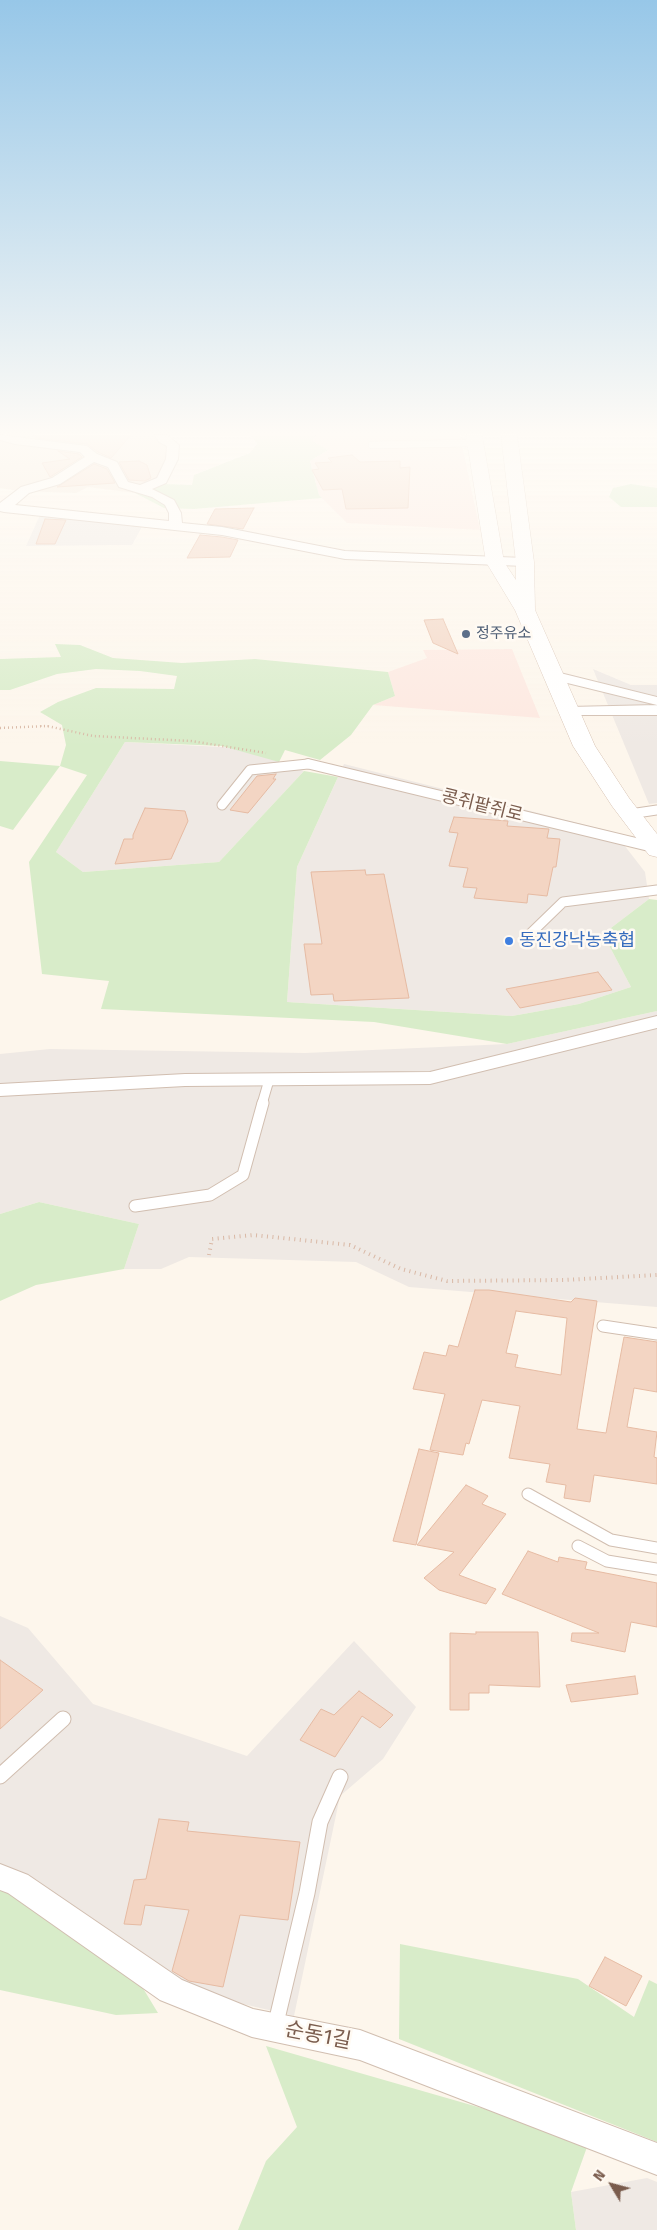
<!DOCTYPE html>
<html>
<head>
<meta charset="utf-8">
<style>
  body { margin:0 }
  #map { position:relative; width:657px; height:2230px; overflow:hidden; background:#fdf6ec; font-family:"Fira Sans",sans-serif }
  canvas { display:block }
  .north { position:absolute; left:587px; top:2160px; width:50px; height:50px; -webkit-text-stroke:4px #fffaf3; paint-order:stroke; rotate:307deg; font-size:14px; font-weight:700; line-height:20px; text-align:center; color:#7a5c4d }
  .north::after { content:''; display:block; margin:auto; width:18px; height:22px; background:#7a5c4d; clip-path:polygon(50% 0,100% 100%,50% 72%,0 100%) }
</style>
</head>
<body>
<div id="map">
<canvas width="657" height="2230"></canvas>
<div class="north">N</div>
</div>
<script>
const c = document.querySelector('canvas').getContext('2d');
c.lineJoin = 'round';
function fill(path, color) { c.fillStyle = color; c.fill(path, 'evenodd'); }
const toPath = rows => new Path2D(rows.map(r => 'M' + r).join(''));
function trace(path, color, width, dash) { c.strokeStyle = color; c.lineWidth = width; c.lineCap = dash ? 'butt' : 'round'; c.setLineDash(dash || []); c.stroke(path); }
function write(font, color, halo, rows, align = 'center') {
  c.font = font + ' "Fira Sans","Noto Sans KR",sans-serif'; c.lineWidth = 5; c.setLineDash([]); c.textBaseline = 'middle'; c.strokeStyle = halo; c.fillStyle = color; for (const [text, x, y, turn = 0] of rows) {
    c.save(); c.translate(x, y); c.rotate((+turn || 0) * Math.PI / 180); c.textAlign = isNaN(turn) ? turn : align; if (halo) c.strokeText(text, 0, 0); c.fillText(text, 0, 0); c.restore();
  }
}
fill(toPath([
  [0,435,160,435,158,440,168,446,166,460,158,478,135,493,88,487,76,493,19,491,0,488]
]), '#f5e8da');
fill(toPath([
  [316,435,460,435,480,530,347,523,319,495,310,461,328,450,311,441],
  [512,649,540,718,373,705,395,696,388,672,427,658,423,650]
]), '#fde8e0');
fill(toPath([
  [39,517,74,518,143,525,132,545,26,546],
  [593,669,631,685,657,685,657,803,649,804],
  [125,742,241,748,304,771,219,862,83,872,56,852],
  [344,764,614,832,645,872,649,899,603,934,631,987,579,1004,512,1016,287,1002,297,867],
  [657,1011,657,1307,409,1287,356,1262,189,1257,161,1269,124,1269,139,1224,39,1202,0,1214,0,1054,50,1049,305,1053,507,1044],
  [0,1616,28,1628,93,1704,247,1756,354,1641,416,1707,383,1759,340,1796,294,2016,201,1994,0,1867],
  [647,2178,657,2182,657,2230,576,2230,571,2192]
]), '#efe9e4');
fill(toPath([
  [251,435,316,435,312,441,328,450,310,461,319,495,322,498,194,509,164,508,135,493,163,484,192,485,194,475,250,453,257,444],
  [631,484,657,488,657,507,621,507,609,497,613,488],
  [55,644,80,645,113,658,182,663,255,659,388,672,395,696,373,705,351,735,320,760,285,750,279,762,222,746,125,742,56,852,83,872,219,862,304,771,338,777,297,867,287,1002,512,1016,579,1004,631,987,603,934,649,899,657,900,657,1011,507,1044,374,1022,101,1009,109,981,42,974,29,862,87,775,60,766,13,830,0,826,0,761,60,766,66,745,62,725,40,712,58,702,96,688,174,689,177,676,140,671,96,669,57,674,10,690,0,690,0,659,61,657],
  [39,1202,139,1224,124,1269,36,1285,0,1301,0,1214],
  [0,1886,138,1980,158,2013,116,2015,0,1990],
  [400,1944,578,1979,634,2017,649,1980,657,1984,657,2142,399,2039],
  [266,2046,492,2111,587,2147,571,2192,576,2230,238,2230,266,2161,297,2127]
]), '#d8ecc9');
const building = toPath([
  [33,435,131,435,111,458,98,452,87,444,37,438,33,435],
  [58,451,79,454,82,457,50,477,42,463,70,459,58,451],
  [352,455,360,462,400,461,400,468,410,467,408,508,346,509,342,489,323,490,312,470,319,469,315,463,332,462,328,458,352,455],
  [139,461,147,465,151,478,145,481,129,480,119,462,139,461],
  [94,464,107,469,115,483,57,487,94,464],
  [254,508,243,529,207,524,215,509,254,508],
  [45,519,66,520,55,544,36,544,45,519],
  [200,535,222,537,238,540,230,557,187,558,200,535],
  [443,619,458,654,433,643,424,620,443,619],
  [276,774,273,779,276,779,248,813,230,810,257,776,276,774],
  [145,808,185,811,188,821,171,859,115,864,124,839,133,839,133,835,145,808],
  [454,817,508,821,507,826,549,829,547,838,560,839,556,867,553,867,547,896,528,894,527,903,474,898,477,888,463,887,468,868,449,866,458,833,449,832,454,817],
  [365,870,366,875,384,874,409,998,334,1001,333,994,311,995,304,944,322,944,311,872,365,870],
  [598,972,612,990,520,1008,506,989,598,972],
  [475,1290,489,1290,571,1302,575,1298,597,1301,577,1429,606,1433,624,1337,657,1342,657,1392,634,1388,627,1427,657,1432,654,1457,657,1458,657,1484,594,1475,590,1502,564,1498,566,1485,546,1482,550,1464,509,1458,520,1406,482,1400,469,1444,466,1443,463,1455,430,1450,445,1394,413,1389,424,1352,446,1356,449,1345,458,1347,475,1290],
  [516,1311,567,1318,561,1375,515,1367,518,1355,506,1353,516,1311],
  [419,1449,439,1453,416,1545,393,1541,419,1449],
  [466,1485,488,1496,482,1504,506,1514,459,1575,496,1589,486,1604,439,1590,424,1578,454,1552,417,1545,466,1485],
  [528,1551,558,1562,559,1557,587,1562,585,1569,657,1583,657,1627,631,1622,625,1652,571,1641,572,1633,599,1633,502,1594,528,1551],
  [476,1632,538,1632,540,1687,489,1685,489,1693,469,1693,469,1710,450,1710,450,1633,476,1634,476,1632],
  [0,1660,43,1690,0,1729,0,1660],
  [635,1676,638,1694,571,1702,566,1685,635,1676],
  [359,1691,393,1715,380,1728,362,1716,335,1757,300,1740,321,1709,334,1715,359,1691],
  [159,1819,189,1822,187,1831,300,1842,288,1920,240,1915,223,1987,189,1981,172,1971,189,1910,145,1905,141,1925,124,1924,134,1880,146,1879,159,1819],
  [605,1957,642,1976,626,2006,589,1986,605,1957]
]);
fill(building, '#f3d5c3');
trace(building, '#e6bba3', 1);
const serviceFar3 = toPath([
  [372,445,470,443]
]);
const serviceFar2 = toPath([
  [222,805,250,770,308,764],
  [630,814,657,810],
  [530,934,563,902,657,890],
  [262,1104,269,1080]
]);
const serviceFar1 = toPath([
  [135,1206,210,1195,243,1175,263,1103],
  [603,1326,657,1334],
  [528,1494,611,1540,657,1548],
  [578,1546,607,1561,657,1569]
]);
const service = toPath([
  [0,1776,63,1719],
  [275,2027,307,1893,320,1822,340,1777]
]);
const minor = toPath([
  [0,435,87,446,97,454,117,462,128,482,140,485,157,478,166,459,167,446,159,442,155,435,167,435,179,445,178,459,166,483,152,489,174,500,181,513,182,523,222,527,345,551,525,558,532,562,525,566,345,559,222,535,4,512,0,511,0,503,21,487,52,478,85,457,80,452,15,444,0,440,0,435],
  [94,462,108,467,119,487,152,497,165,505,169,513,169,521,15,505,29,493,60,484,94,462],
  [552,671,657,697,657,715,564,715,561,712,564,709,569,707,657,705,547,678,545,675,547,672,552,671],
  [308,759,657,843,657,853,302,767,300,764,302,761,308,759],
  [657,1016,657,1028,430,1084,185,1086,0,1096,0,1084,185,1074,430,1072,657,1016],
  [0,1864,28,1875,182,1980,253,2009,360,2030,657,2143,657,2175,360,2060,252,2037,160,2000,8,1893,0,1890,0,1864]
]);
const secondary = toPath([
  [466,435,482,435,504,562,516,580,516,562,501,435,517,435,534,562,535,610,595,746,629,798,657,834,657,857,649,855,612,806,573,746,515,610,486,562,466,435]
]);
trace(serviceFar3, '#d1beb0', 8);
trace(serviceFar2, '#d1beb0', 11);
trace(serviceFar1, '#d1beb0', 13);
trace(service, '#d1beb0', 17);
trace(minor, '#d1beb0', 2);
trace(secondary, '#d6c0b0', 1);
trace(toPath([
  [41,726,48,726]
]), '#d9b8a5', 2, [0.5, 2.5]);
trace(toPath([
  [0,728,47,726,93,736,191,741,266,753]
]), '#d9b8a5', 2.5, [1, 3]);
trace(toPath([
  [209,1255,212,1239,253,1235,350,1245,401,1269,447,1281,564,1280,657,1275]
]), '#d9b8a5', 4, [1, 4.5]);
trace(serviceFar3, '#fff', 7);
trace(serviceFar2, '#fff', 9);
trace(serviceFar1, '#fff', 11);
trace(service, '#fff', 15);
fill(minor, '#fff');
fill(secondary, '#fff');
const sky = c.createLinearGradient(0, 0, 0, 747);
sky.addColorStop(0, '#97c7e8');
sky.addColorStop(0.58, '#fefbf6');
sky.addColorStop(1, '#fefbf600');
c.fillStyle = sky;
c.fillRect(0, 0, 657, 747);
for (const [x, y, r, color] of [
  [466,634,5,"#5c6f8a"],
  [509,941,5,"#3f7fe0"]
]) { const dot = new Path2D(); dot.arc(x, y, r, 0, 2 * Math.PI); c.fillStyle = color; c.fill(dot); trace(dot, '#fffaf3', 2); }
write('15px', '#4e5e75', '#fffaf3', [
  ["정주유소",476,634]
], 'left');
write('18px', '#7a5c4d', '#fffaf3', [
  ["콩쥐팥쥐로",482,806,14]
]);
write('18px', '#366cbe', '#fffaf3', [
  ["동진강낙농축협",519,941]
], 'left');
write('21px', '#7a5c4d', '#fffaf3', [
  ["순동1길",318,2036,11]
]);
</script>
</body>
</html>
